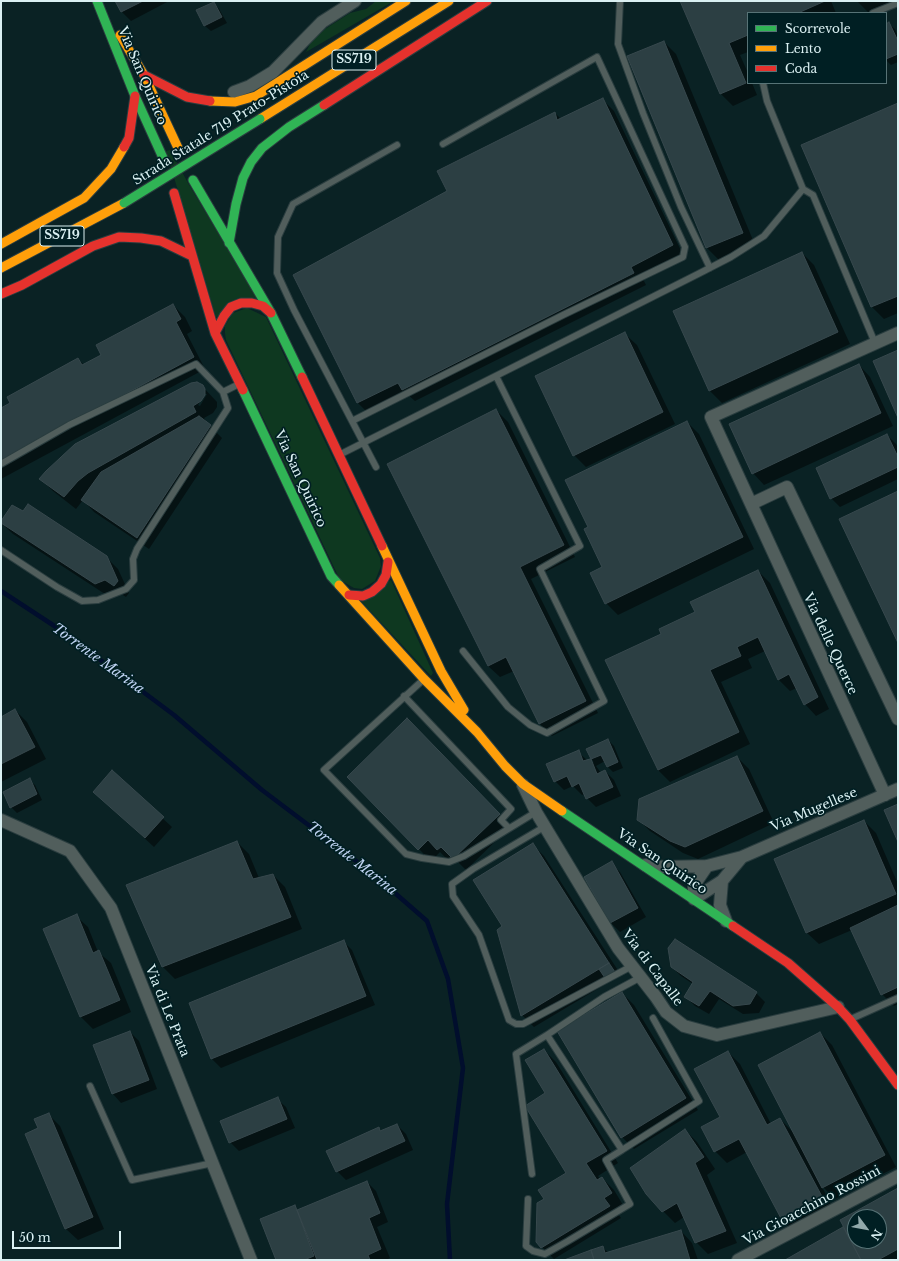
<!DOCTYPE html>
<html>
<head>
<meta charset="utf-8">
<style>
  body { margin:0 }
  #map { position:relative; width:899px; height:1261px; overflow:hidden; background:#0a2224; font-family:"Libre Baskerville",serif }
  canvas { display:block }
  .frame { position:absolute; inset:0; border:2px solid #daf0f2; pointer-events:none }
  .legend { position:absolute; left:747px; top:12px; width:140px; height:72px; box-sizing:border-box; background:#001f23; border:1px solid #577376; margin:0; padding:5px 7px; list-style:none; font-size:12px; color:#daf0f2 }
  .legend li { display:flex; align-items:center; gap:8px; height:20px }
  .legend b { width:20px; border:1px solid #577376 }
  .north { position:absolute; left:847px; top:1209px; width:40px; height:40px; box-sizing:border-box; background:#001f23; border:1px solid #577376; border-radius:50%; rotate:122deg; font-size:11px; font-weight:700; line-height:16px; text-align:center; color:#daf0f2 }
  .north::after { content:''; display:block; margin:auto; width:14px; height:18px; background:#91a8aa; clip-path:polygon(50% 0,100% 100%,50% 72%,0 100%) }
  .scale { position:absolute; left:12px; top:1231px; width:109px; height:18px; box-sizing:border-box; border:2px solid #daf0f2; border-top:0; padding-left:5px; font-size:12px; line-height:14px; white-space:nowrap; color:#daf0f2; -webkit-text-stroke:3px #001f23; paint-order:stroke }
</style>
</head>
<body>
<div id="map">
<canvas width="899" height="1261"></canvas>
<div class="frame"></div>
<ul class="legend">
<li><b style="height:5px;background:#30b455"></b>Scorrevole</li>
<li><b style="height:5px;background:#ff9f0a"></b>Lento</li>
<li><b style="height:5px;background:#e5322d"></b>Coda</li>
</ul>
<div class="north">N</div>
<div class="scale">50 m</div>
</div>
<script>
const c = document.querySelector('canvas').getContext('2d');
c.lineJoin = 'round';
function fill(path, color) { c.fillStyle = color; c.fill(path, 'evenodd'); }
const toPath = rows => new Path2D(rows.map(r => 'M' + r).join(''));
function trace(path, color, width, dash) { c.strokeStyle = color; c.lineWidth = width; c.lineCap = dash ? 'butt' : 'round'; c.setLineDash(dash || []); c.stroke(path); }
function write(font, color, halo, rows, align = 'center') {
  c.font = font + ' "Libre Baskerville",serif'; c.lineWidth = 3.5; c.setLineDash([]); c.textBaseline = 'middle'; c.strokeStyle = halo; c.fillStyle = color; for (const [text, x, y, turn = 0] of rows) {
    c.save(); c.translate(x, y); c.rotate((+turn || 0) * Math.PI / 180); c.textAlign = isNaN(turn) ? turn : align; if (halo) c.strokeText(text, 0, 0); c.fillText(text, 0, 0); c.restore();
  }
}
fill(toPath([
  [376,1,394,1,306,52,311,42,325,29,350,13,366,9],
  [170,150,188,183,258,299,216,317,166,151],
  [247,308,266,317,380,558,381,566,375,581,362,589,354,588,340,580,226,340,225,333,225,326,233,313],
  [391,580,433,673,431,676,360,600]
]), '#0e3820');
fill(toPath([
  [117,1,169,1,131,21,122,12],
  [681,1,831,1,836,13,748,13,748,52,740,55,748,73,748,83,752,83,757,95,733,106,721,94],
  [857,1,893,1,868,12],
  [213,3,219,9,227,23,211,31,205,26,197,11],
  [889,24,895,29,898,36,898,62,891,65,886,60,886,25],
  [664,42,676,54,755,245,719,260,707,248,629,57],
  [602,99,614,111,684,257,643,279,646,285,415,401,408,395,370,415,358,403,294,276,448,192,555,113,561,119],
  [898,104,898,313,884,319,872,307,802,146],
  [802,253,814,265,850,344,722,403,710,391,674,311],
  [173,305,185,317,192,331,187,334,205,369,1,479,1,410,78,359,84,365,103,355],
  [625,334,637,345,675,424,586,467,574,455],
  [859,365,870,377,893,426,764,485,753,473],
  [202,386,217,402,217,407,213,413,204,418,207,423,222,438,149,549,94,512,83,500,76,509,53,491,41,479],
  [204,394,207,394,200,406,198,405],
  [496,410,508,422,575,557,531,579,598,713,552,736,540,724,514,671,500,677,488,666],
  [687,422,699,434,754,549,618,615,606,603,604,567,589,528],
  [887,435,896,444,898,448,898,479,840,507,831,498],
  [1,523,106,557,118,569,129,593,126,597,118,592,108,596,13,534],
  [758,571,770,583,829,709,816,716,805,704,797,688,790,691,778,679,765,651,748,659,752,668,721,682,750,744,670,782,658,770,607,661,663,634],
  [15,710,27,722,46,759,1,782,1,718],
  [418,731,511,826,466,870,454,858,450,862,440,852,431,861,419,849],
  [608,740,614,746,623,768,613,772,608,767,605,761,596,766,601,773,605,771,614,780,621,796,596,807,587,798,585,794,582,795,573,786,564,790,555,781,578,752,588,761,590,760,594,763,587,750],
  [737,757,749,769,774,823,698,859,683,853,650,831,638,819],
  [112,772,172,827,154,847,103,800],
  [29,780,35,785,42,800,17,813,11,807],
  [864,821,876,833,898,884,898,1004,894,1006,882,994,852,930,819,944,807,933,776,860],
  [237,842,249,854,259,878,273,875,285,887,302,929,175,979,163,967,127,885],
  [532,844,544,856,621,975,534,1027,522,1015,504,927],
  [611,863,620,872,646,917,620,932,611,923,586,877],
  [76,916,88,927,98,952,111,963,131,1012,93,1029,81,1017],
  [343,941,352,950,375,1005,221,1068,212,1059,190,1003],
  [672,967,756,993,765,1002,759,1013,743,1014,719,999,709,1014,695,1006,686,997,693,984,681,976],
  [622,993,634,1005,698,1110,634,1149,622,1137],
  [130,1032,139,1041,157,1089,121,1103,113,1094],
  [820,1033,832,1045,896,1167,835,1199,821,1185,836,1214,797,1235,785,1223,747,1152,727,1163,715,1151,721,1117,728,1052,740,1064,771,1124,780,1119,795,1134],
  [544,1050,556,1062,618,1163,598,1176,600,1179,602,1178,614,1190,623,1205,615,1210,621,1218,554,1259,542,1247,545,1199,567,1173,547,1093],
  [277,1099,286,1107,295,1128,239,1151,230,1142],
  [48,1114,60,1126,104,1229,78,1240,66,1229,40,1129],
  [397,1125,406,1134,413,1150,346,1180,337,1171,378,1128,382,1132],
  [685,1130,697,1142,715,1169,707,1175,737,1243,708,1254,696,1242,684,1217,675,1223,663,1211],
  [367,1182,376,1191,388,1222,377,1227,390,1258,386,1260,277,1260,294,1206,298,1210],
  [898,1189,898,1260,787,1260,844,1228,841,1220],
  [855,1217,879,1217,879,1241,855,1241],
  [681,1231,692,1243,698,1260,568,1260,603,1248,609,1253]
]), '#0007');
trace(toPath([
  [1,591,59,629,174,715,262,790,372,873,427,921,448,979,463,1068,447,1204,450,1260]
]), '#010e2d', 4.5);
const building = toPath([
  [115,1,143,1,121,12,115,1],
  [680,1,825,1,798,13,748,13,748,35,729,43,746,83,720,94,680,1],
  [214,2,222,17,204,26,196,10,214,2],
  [889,22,898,41,898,54,886,59,886,24,889,22],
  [664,41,743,233,706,248,627,56,664,41],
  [603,98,673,245,631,267,634,273,402,390,398,383,357,403,293,275,447,191,437,171,555,112,557,120,603,98],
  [898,103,898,296,871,307,801,145,898,103],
  [802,252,838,332,709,391,673,311,802,252],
  [173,304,181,319,176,322,194,357,1,461,1,408,10,403,7,397,78,358,82,365,101,355,96,345,173,304],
  [625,332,663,412,573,456,535,376,625,332],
  [898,350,898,418,873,361,898,350],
  [859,364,881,413,752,474,729,424,859,364],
  [197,382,203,385,205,389,205,395,201,401,193,406,196,412,88,473,78,481,64,497,39,479,46,471,75,444,191,383,197,382],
  [496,409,564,545,520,567,586,701,539,724,506,657,488,666,387,464,496,409],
  [199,416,211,425,137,538,81,500,101,472,199,416],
  [687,421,743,537,605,604,590,573,602,567,584,529,588,527,565,480,687,421],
  [887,434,898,457,898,467,830,499,816,468,887,434],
  [898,491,898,643,839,519,898,491],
  [28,504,107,556,118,581,114,586,105,580,95,584,1,523,1,521,12,505,23,511,28,504],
  [758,570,818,697,804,705,789,674,778,680,758,637,737,647,741,656,710,670,739,732,658,770,605,660,661,634,659,629,695,612,690,602,758,570],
  [15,709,35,747,1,764,1,717,15,709],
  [407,718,500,814,453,859,441,847,437,850,428,840,418,850,347,777,407,718],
  [608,739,618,762,607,767,601,755,591,759,586,749,608,739],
  [579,750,583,761,590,759,591,759,597,774,605,770,613,787,586,799,579,783,572,787,567,776,554,782,546,764,579,750],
  [737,756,763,811,685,847,670,841,637,820,639,799,737,756],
  [112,770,164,817,145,838,93,792,112,770],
  [30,778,37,794,10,808,3,792,30,778],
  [898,804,898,842,884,810,898,804],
  [864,820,896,894,806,933,774,859,864,820],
  [237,841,253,879,273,874,291,917,162,967,126,885,237,841],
  [533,843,609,963,521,1016,497,930,502,926,473,880,533,843],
  [612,861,638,908,610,923,584,877,612,861],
  [898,905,898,987,881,995,850,928,898,905],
  [77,914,93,953,99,950,120,1000,80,1017,43,929,77,914],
  [675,939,757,992,750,1004,733,1006,710,991,699,1006,684,997,693,982,671,967,668,948,675,939],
  [344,940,366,996,211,1059,189,1003,344,940],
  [609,963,615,972,605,978,599,969,609,963],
  [622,992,686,1098,621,1138,557,1031,622,992],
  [130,1031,149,1080,112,1094,93,1045,130,1031],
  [820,1032,885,1155,822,1188,758,1065,820,1032],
  [544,1049,607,1151,586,1163,597,1180,602,1177,612,1193,604,1198,610,1206,541,1248,536,1242,537,1203,544,1199,538,1190,566,1173,525,1106,545,1093,525,1060,544,1049],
  [728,1051,767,1125,780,1118,825,1202,784,1224,739,1139,714,1152,701,1127,720,1117,694,1069,728,1051],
  [278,1097,287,1119,229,1143,220,1121,278,1097],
  [49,1113,93,1217,65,1229,25,1134,38,1128,34,1119,49,1113],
  [397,1124,405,1141,336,1172,326,1151,379,1127,380,1131,397,1124],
  [685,1129,704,1157,695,1163,726,1231,695,1243,677,1203,662,1212,646,1194,630,1168,685,1129],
  [367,1181,380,1213,369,1218,381,1249,368,1255,370,1260,317,1260,297,1210,367,1181],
  [898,1188,898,1249,878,1260,861,1260,840,1220,898,1188],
  [855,1217,879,1217,879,1241,855,1241,855,1217],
  [295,1205,314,1256,304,1260,276,1260,260,1219,295,1205],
  [843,1227,861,1260,785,1260,843,1227],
  [681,1230,690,1260,594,1260,591,1250,603,1246,605,1253,681,1230],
  [591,1250,594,1260,564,1260,591,1250]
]);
fill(building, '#2c3f43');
trace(building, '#37484d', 1);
const lane = toPath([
  [620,1,618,44,643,113,681,207,710,268],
  [873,13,898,3],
  [803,189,813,195,875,343],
  [352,421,563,315,683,257,685,247,597,57,443,144],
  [339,455,698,274,731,257,764,236,803,189,767,101,763,83],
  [1,464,69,425,196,364,223,392],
  [376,467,294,310,277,273,278,237,293,204,397,145],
  [1,550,57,587,82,601,98,600,126,589,134,580,133,559,137,549,228,408,223,392,239,384],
  [463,651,508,707,530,725,547,733,604,701,540,569,580,546,496,376],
  [423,680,324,770,406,854,422,858,449,862,464,856,536,812],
  [404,696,511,809,501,820,509,828],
  [544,827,473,869,452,884,453,896,479,935,509,1020,516,1024,523,1024,632,966],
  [851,1019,898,998],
  [90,1086,132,1180,213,1163],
  [622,1150,699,1101,653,1018],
  [532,1174,516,1054,547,1035],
  [528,1199,526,1246,533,1251,545,1254,568,1241,630,1204,606,1160,622,1150,547,1035,604,997,641,977]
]);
const street = toPath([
  [234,92,250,86,273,72,322,22,355,1],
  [751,504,787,487,898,719],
  [523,785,536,812,618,948,656,997,666,1012,684,1026,717,1035,838,1007],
  [885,795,711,417,898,333],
  [1,820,70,851,111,908,251,1260],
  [645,865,664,867,707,866,742,857,898,789],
  [694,899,694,885,707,866],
  [694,899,722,881],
  [726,921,720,905,722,881,742,857],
  [738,1260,898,1176]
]);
const fast = toPath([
  [97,1,135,96,164,160],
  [193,180,271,313,302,377],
  [229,243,236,204,243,178,251,162,262,148,289,127,324,105],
  [243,390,331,576,339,585],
  [562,811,733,926]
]);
const slow = toPath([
  [120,35,144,75,179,150],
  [210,101,235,102,256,96,406,1],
  [260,119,449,1],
  [1,244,84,198,111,169,124,147],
  [1,268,124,203],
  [382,546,441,671,464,710],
  [339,585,424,679,477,732,505,766,523,784,562,811]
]);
const jam = toPath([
  [144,75,187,97,210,101],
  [324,105,487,1],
  [124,147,129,138,135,96],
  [174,193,215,333,243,390],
  [1,294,22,285,93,246,119,237,141,238,161,241,192,256],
  [215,333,224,316,231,307,241,303,252,303,263,306,271,313],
  [302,377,382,546],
  [349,595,363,596,372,592,381,584,386,575,388,562],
  [733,926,788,963,838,1007,850,1020,898,1085]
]);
trace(lane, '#2a3d3f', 8);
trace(street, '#2a3d3f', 14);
trace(fast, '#2a3d3f', 11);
trace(slow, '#2a3d3f', 11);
trace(jam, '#2a3d3f', 11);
trace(lane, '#515e5c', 6);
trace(street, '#515e5c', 12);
trace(fast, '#30b455', 9);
trace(slow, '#ff9f0a', 9);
trace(jam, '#e5322d', 9);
const fastBridge = toPath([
  [124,203,260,119]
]);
trace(fastBridge, '#2a3d3f', 11, []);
trace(fastBridge, '#30b455', 9);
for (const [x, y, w] of [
  [354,60,44],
  [62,236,44]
]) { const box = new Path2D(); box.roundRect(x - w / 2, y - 10, w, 20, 3); c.fillStyle = '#001f23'; c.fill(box); trace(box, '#daf0f2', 1); }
write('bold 12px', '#daf0f2', null, [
  ["SS719",354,60],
  ["SS719",62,236]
]);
write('13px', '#daf0f2', '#001f23', [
  ["Via San Quirico",142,76,67],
  ["Strada Statale 719 Prato-Pistoia",221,128,-32],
  ["Via San Quirico",300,479,65],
  ["Via delle Querce",830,644,65],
  ["Via Mugellese",814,810,-23],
  ["Via San Quirico",662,862,34],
  ["Via di Capalle",652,968,53],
  ["Via di Le Prata",167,1011,68],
  ["Via Gioacchino Rossini",812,1206,-28]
]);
write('italic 14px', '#c0d4f3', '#001f23', [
  ["Torrente Marina",98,659,36],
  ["Torrente Marina",352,859,38]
]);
</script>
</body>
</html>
